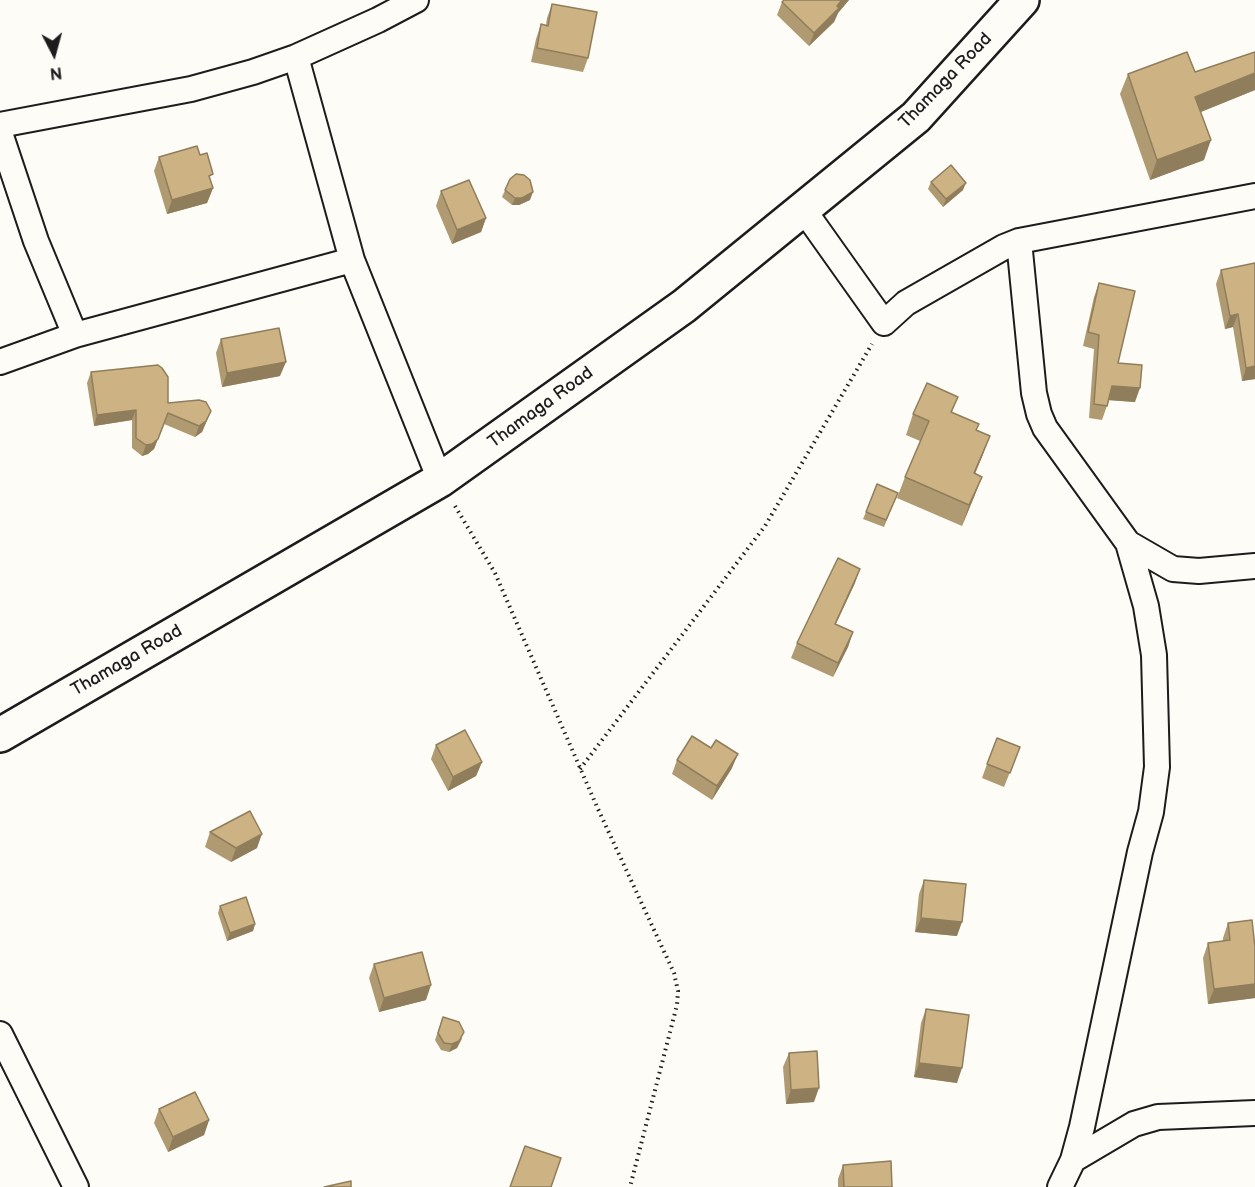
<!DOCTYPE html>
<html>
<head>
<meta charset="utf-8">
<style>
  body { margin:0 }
  #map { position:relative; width:1255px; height:1187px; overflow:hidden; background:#fdfcf7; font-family:"Balsamiq Sans",sans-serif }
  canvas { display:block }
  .north { position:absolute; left:24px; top:24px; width:60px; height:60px; -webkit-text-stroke:4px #fdfcf7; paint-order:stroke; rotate:174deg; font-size:16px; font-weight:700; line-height:24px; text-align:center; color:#1c1c1c }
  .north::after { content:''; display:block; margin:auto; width:21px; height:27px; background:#1c1c1c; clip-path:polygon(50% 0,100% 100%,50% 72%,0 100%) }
</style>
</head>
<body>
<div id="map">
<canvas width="1255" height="1187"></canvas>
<div class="north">N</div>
</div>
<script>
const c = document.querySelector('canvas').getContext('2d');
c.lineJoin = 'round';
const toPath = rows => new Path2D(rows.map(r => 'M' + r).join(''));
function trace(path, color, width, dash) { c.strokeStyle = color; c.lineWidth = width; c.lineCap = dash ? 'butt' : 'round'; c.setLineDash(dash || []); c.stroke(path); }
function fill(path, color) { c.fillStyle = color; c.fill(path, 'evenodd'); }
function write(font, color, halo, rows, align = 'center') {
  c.font = font + ' "Balsamiq Sans",sans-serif'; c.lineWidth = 4.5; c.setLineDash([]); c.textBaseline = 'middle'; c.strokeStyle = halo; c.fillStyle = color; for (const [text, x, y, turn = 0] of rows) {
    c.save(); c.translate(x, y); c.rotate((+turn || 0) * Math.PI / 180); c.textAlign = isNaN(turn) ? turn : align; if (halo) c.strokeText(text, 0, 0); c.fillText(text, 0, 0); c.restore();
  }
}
const minor = toPath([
  [296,57,352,260,440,480],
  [0,125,191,89,253,72,296,57,378,20,416,0],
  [0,133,36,241,75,335],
  [803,209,884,323,906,303,1004,247,1019,241,1255,196],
  [1019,241,1034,393,1039,414,1045,428,1128,543,1146,606,1154,655,1157,767,1151,812,1140,852,1082,1127,1073,1160,1060,1187],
  [0,362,75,335,352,260],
  [1128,543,1173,569,1199,571,1255,566],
  [0,1034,76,1187],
  [1073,1160,1134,1124,1158,1117,1255,1113]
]);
const secondary = toPath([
  [0,735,440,480,684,306,916,117,1022,0]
]);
trace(minor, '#1c1c1c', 28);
trace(secondary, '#1c1c1c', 38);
trace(toPath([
  [455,506,495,573,598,809,674,973,678,991,677,1005,630,1187],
  [580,769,765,526,872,344]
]), '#1c1c1c', 4, [1.5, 4.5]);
trace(minor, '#fdfcf7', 24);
trace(secondary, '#fdfcf7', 33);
fill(toPath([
  [784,0,849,0,838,13,834,22,809,46,777,15,782,2],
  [552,4,588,58,583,72,531,62,536,39,541,24,546,25,547,18],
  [1255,52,1255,90,1201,112,1204,160,1150,180,1120,94,1128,74,1195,72],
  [200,155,213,188,207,203,167,214,154,171,159,157],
  [510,179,530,200,519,205,512,205,502,197],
  [931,182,963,190,943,207,928,189],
  [441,191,486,218,481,232,452,244,436,206],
  [1255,263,1255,379,1242,381,1233,327,1225,329,1216,284,1221,270],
  [1099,283,1118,363,1135,402,1109,400,1102,420,1089,418,1094,349,1083,346,1094,297],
  [221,339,280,376,222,387,216,353],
  [91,372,168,403,211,411,202,432,195,437,164,424,154,449,148,454,142,456,132,448,132,420,94,426,87,383],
  [958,397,952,412,977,430,990,436,975,474,982,477,974,497,962,526,897,498,905,477,920,441,906,435,913,414],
  [898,493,884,527,863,519,866,512],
  [855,583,836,624,853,632,848,647,833,677,791,658,797,643],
  [436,745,482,762,476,776,448,791,431,759],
  [1020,747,1004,787,982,778,987,764],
  [677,760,732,768,712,800,672,774],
  [210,832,257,848,231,862,205,847],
  [924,880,957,936,915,932,919,894],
  [220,906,255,924,253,931,227,941,218,913],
  [1228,923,1255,947,1255,998,1208,1004,1203,958,1208,943,1223,941,1223,938],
  [374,964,426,1000,379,1012,369,978],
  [926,1009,957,1083,914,1077,921,1023],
  [443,1017,462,1039,457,1048,449,1052,441,1050,435,1040],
  [789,1053,814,1102,786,1104,783,1067],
  [159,1109,209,1120,204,1135,168,1152,154,1123],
  [843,1165,892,1187,838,1187,838,1179]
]), '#b09a71');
fill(toPath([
  [842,0,849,0,838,13,834,22,809,46,814,33],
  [1255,73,1255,90,1188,117,1195,97],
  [1211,140,1204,160,1150,180,1157,160],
  [966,183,963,190,943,207,946,199],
  [213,188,207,203,167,214,172,200],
  [533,192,530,200,519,205,512,205,515,198],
  [486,218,481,232,452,244,457,230],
  [1238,314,1233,327,1225,329,1230,316],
  [286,362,280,376,222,387,227,373],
  [1255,366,1255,379,1242,381,1246,368],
  [1112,386,1140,388,1135,402,1107,400],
  [136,410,132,420,94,426,97,415],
  [211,411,202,432,195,437,199,426],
  [168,413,154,449,148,454,142,456,146,445],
  [990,436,982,457,966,494,974,473],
  [982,477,974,497,962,526,969,505],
  [860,569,855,583,829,638,835,624],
  [853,632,848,647,833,677,838,663],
  [738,754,732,768,712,800,717,786],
  [482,762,476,776,448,791,453,777],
  [262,834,257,848,231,862,236,848],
  [921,918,962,922,957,936,915,932],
  [255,924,253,931,227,941,230,933],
  [1255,984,1255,998,1208,1004,1214,989],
  [431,985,426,1000,379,1012,384,998],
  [464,1032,457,1048,449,1052,452,1044],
  [919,1063,962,1068,957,1083,914,1077],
  [819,1088,814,1102,786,1104,791,1090],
  [209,1120,204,1135,168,1152,173,1137]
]), '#907d5c');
const building = toPath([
  [784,0,842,0,837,6,839,8,814,33,782,2,784,0],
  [552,4,597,12,588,58,537,48,541,24,548,26,552,4],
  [1187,52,1195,72,1255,52,1255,73,1195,97,1211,140,1157,160,1128,74,1187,52],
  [197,146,200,155,207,153,213,174,209,176,213,188,172,200,159,157,197,146],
  [951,165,966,183,946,199,931,182,951,165],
  [516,174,524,175,530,180,533,192,522,198,515,198,505,190,510,179,516,174],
  [469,180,486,218,457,230,441,191,469,180],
  [1255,263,1255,366,1246,368,1238,314,1230,316,1221,270,1255,263],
  [1099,283,1135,291,1118,363,1142,365,1140,388,1112,386,1107,406,1094,404,1099,335,1088,332,1099,283],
  [279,328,286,362,227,373,221,339,279,328],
  [158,365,162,368,168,377,168,403,199,400,206,402,211,411,206,421,199,426,168,413,158,439,152,444,146,445,136,438,136,410,97,415,91,372,158,365],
  [927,383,958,397,951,412,979,424,976,430,990,436,974,473,982,477,969,505,905,477,929,421,913,414,927,383],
  [877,484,898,493,886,520,866,512,877,484],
  [838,558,860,569,835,624,853,632,838,663,797,643,838,558],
  [465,730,482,762,453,777,436,745,465,730],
  [692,736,711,748,716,740,738,754,717,786,677,760,692,736],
  [997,738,1020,747,1010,773,987,764,997,738],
  [250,811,262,834,236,848,210,832,250,811],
  [924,880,966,884,962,922,921,918,924,880],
  [246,897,255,924,230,933,220,906,246,897],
  [1252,920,1255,947,1255,984,1214,989,1208,943,1230,940,1228,923,1252,920],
  [422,952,431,985,384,998,374,964,422,952],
  [926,1009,969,1015,962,1068,919,1063,926,1009],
  [443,1017,459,1022,464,1032,459,1041,452,1044,444,1043,438,1033,443,1017],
  [817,1051,819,1088,791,1090,789,1053,817,1051],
  [195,1092,209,1120,173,1137,159,1109,195,1092],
  [525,1146,561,1158,551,1187,510,1187,525,1146],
  [891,1161,892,1187,844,1187,843,1165,891,1161],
  [351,1181,351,1187,324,1187,351,1181]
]);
fill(building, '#cdb383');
trace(building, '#907d5c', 1.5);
write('18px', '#1c1c1c', '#fdfcf7', [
  ["Thamaga Road",946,81,-46],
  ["Thamaga Road",541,408,-36],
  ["Thamaga Road",127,661,-30]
]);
</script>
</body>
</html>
